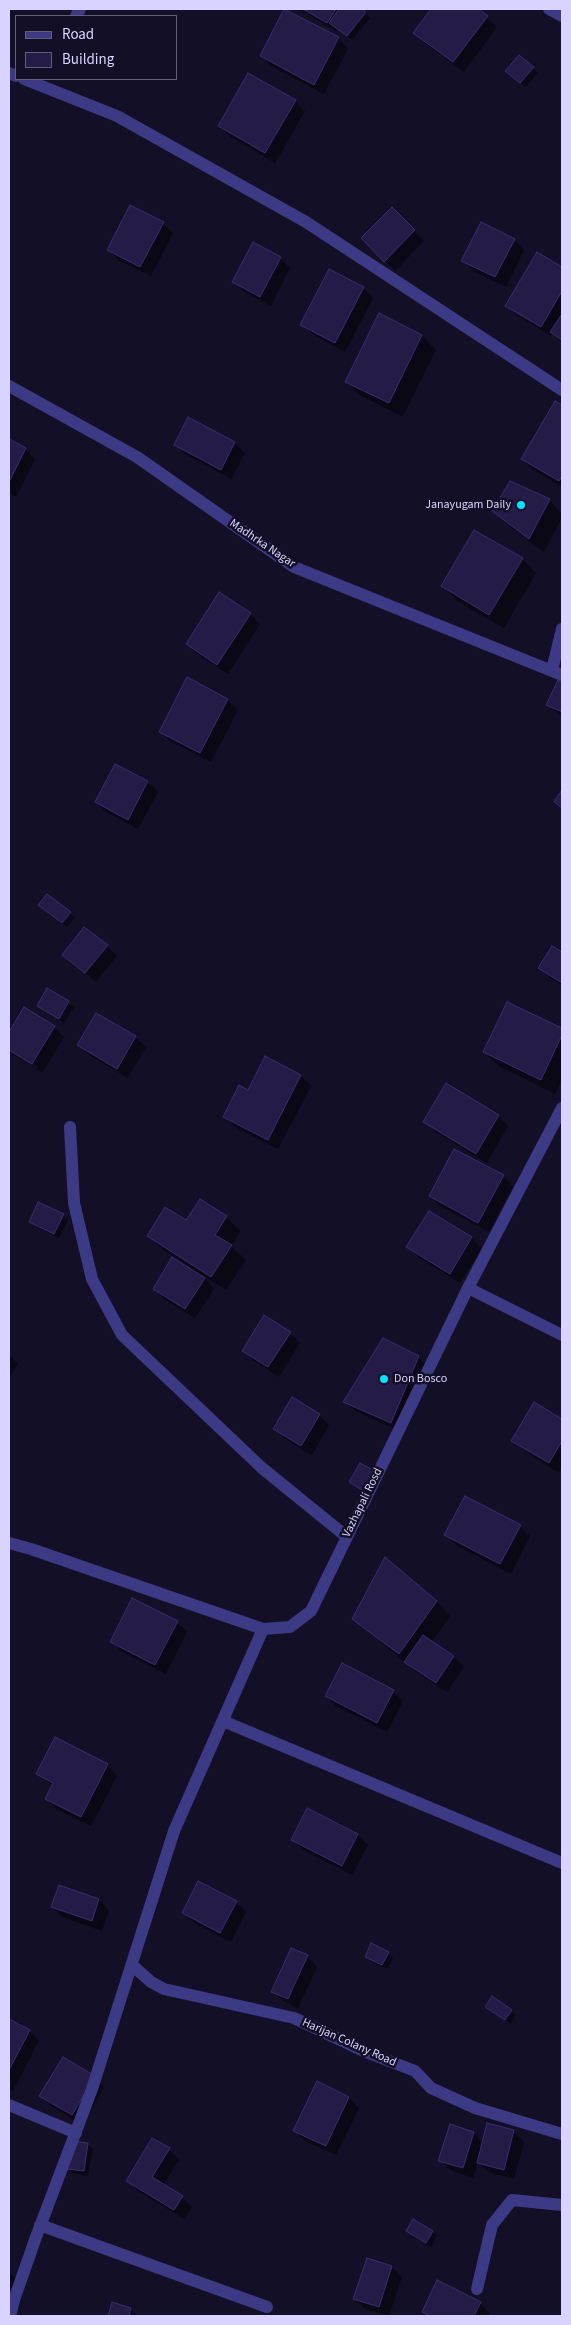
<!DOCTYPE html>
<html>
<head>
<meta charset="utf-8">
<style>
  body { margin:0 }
  #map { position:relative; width:571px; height:2325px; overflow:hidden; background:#130f26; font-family:"Source Sans 3",sans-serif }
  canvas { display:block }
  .frame { position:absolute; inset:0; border:10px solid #d9d4ff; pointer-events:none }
  .legend { position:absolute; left:15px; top:15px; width:162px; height:65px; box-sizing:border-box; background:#130f26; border:1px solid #625e7d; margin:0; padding:6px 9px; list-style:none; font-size:15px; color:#d9d4ff }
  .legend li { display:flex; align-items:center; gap:10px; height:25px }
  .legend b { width:25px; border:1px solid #625e7d }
</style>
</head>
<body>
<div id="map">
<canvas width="571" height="2325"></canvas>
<div class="frame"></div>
<ul class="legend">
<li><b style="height:6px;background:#3d3a85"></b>Road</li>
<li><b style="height:14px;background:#241b47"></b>Building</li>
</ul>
</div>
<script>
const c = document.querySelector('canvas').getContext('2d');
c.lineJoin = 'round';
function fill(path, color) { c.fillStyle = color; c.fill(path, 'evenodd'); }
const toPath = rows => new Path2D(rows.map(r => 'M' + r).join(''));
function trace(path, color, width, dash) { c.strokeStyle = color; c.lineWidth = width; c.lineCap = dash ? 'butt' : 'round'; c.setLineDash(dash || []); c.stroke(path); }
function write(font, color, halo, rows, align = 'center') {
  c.font = font + ' "Source Sans 3",sans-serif'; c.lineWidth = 5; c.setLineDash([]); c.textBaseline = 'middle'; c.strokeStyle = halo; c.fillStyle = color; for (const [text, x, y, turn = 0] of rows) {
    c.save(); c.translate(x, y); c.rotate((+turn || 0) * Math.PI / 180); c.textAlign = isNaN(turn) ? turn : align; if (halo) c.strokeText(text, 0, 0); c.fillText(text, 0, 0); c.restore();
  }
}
fill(toPath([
  [299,9,360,9,370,18,352,40,339,30,337,32],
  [433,9,477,9,497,27,464,72,425,43,415,33],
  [338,38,348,49,324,94,271,66,261,56],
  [533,68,538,73,526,87,512,76],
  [249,74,295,101,305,111,275,163,229,136,219,126],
  [392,209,424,241,395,271,363,238],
  [163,223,173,233,151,276,118,260,108,250],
  [514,240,524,250,506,287,473,271,463,261],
  [537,253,562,268,562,343,553,333,551,336,516,315,506,305],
  [280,258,290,268,271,306,244,292,234,281],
  [363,288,373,298,345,352,312,334,302,324],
  [379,315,422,336,436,350,403,417,361,396,347,382],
  [555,403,562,407,562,487,532,469,522,459],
  [189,419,235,443,245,453,231,479,185,454,175,444],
  [9,441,25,449,35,459,16,497,9,493],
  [549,500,562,514,562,517,544,552,508,525,494,511],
  [522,559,536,573,504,628,457,601,443,586],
  [220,594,250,614,260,624,228,674,197,654,187,644],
  [187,679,228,700,238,710,211,762,170,741,160,731],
  [559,682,562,683,562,717,548,705],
  [115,765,148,782,158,792,138,829,106,812,96,802],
  [45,909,70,913,75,918,67,927],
  [107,946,117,956,96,982,64,955],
  [552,948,562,954,562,986,550,978,540,968],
  [47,990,74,1007,64,1023,38,1005],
  [507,1003,562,1030,562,1079,555,1094,499,1066,484,1052],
  [24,1009,54,1027,64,1037,42,1073,9,1051,9,1034],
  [12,1051,38,1067,36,1069,12,1054],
  [97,1014,135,1037,146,1047,128,1078,89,1055,79,1045],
  [266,1058,301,1076,311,1086,278,1149,235,1127,224,1117,249,1092],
  [446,1085,498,1116,508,1126,487,1163,435,1132,425,1122],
  [503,1176,513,1186,489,1232,440,1206,430,1196],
  [200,1201,226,1217,241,1231,231,1246,246,1260,226,1290,201,1274,214,1289,195,1318,164,1299,154,1289,194,1270,163,1250,149,1235,186,1222],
  [429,1212,472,1238,482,1248,460,1283,418,1257,408,1247],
  [63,1215,68,1220,59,1238,35,1226,30,1221],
  [290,1333,300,1343,279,1377,253,1360,243,1350],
  [9,1355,18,1364,9,1378],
  [418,1357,429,1367,401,1432,355,1411,345,1401],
  [535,1404,562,1421,562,1467,559,1473,523,1450,513,1440],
  [319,1415,329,1425,312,1455,285,1439,275,1429],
  [520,1526,530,1536,511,1574,456,1545,446,1535],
  [436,1601,450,1616,432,1642,454,1657,464,1667,447,1692,416,1672,354,1618],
  [177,1622,187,1632,166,1674,122,1652,112,1642],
  [393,1691,403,1701,387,1732,336,1706,326,1696],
  [107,1765,117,1776,91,1826,56,1809,46,1799,53,1786,37,1773],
  [308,1810,358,1835,368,1845,352,1875,303,1850,293,1840],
  [59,1886,99,1900,109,1910,102,1931,62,1917,52,1907],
  [236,1902,246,1912,231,1942,194,1923,183,1913],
  [388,1953,393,1958,387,1969,371,1961,366,1956],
  [307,1956,317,1967,298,2008,283,2001,273,1991],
  [511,2010,516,2015,511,2024,492,2011],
  [9,2020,29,2031,39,2041,13,2091,9,2089],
  [94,2077,104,2087,82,2125,51,2106,41,2096],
  [318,2083,349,2098,359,2108,336,2155,305,2141,295,2131],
  [450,2126,474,2133,483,2143,514,2132,524,2142,514,2179,488,2172,478,2162,473,2178,450,2170,440,2160],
  [153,2139,169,2149,179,2160,163,2185,182,2197,192,2207,184,2219,138,2191,128,2181],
  [88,2145,93,2149,88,2176,73,2173,68,2169],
  [407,2231,432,2232,437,2236,431,2247],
  [368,2259,392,2267,402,2277,389,2316,365,2309,355,2299],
  [9,2272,19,2282,9,2304],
  [480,2303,490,2313,488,2316,428,2316,423,2312],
  [113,2304,131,2309,136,2314,135,2316,109,2316]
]), '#0007');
const building = toPath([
  [284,9,339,37,314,85,260,56,284,9],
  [303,9,336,9,327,23,303,9],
  [339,9,362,9,366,12,347,36,329,23,339,9],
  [431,9,479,9,488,16,453,62,413,33,431,9],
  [519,55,534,67,520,83,505,71,519,55],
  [248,73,296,100,265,153,218,126,248,73],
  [130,205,164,222,140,267,107,250,130,205],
  [392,207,415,230,384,262,361,238,392,207],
  [481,222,515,239,495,277,461,261,481,222],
  [253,242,281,257,260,297,232,282,253,242],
  [537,252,562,267,562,291,541,327,505,306,537,252],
  [329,269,364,287,335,343,300,325,329,269],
  [379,313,422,335,389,403,345,382,379,313],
  [562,314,562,340,550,332,562,314],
  [555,401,562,405,562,476,559,481,521,459,555,401],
  [188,417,235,442,221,470,174,445,188,417],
  [9,439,26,448,9,482,9,439],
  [510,481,550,499,529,539,492,511,510,481],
  [474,530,523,558,489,615,441,586,474,530],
  [219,592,251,613,217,665,186,644,219,592],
  [187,677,228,699,200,753,159,732,187,677],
  [558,680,562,682,562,712,546,705,558,680],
  [115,764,148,781,128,820,95,802,115,764],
  [562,790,562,808,554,802,562,790],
  [47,894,71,912,62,923,38,905,47,894],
  [84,927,108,945,85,973,62,955,84,927],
  [552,946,562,952,562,983,538,968,552,946],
  [47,988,69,1001,59,1019,37,1006,47,988],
  [507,1002,562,1028,562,1035,541,1080,483,1052,507,1002],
  [24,1007,55,1026,32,1064,9,1050,9,1032,24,1007],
  [96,1013,136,1036,117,1069,77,1045,96,1013],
  [265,1056,301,1075,268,1140,223,1117,239,1085,248,1090,265,1056],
  [446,1083,499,1115,476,1154,423,1122,446,1083],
  [454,1149,504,1175,478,1223,429,1196,454,1149],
  [200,1199,227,1216,215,1235,232,1245,211,1277,147,1236,165,1207,186,1220,200,1199],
  [38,1202,64,1214,54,1234,29,1222,38,1202],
  [429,1211,472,1237,450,1274,406,1247,429,1211],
  [172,1257,205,1278,185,1309,153,1289,172,1257],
  [264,1315,291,1332,268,1367,242,1351,264,1315],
  [383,1338,419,1356,391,1423,343,1402,383,1338],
  [292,1397,320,1414,301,1446,273,1429,292,1397],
  [534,1402,562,1419,562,1441,549,1463,511,1441,534,1402],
  [360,1463,375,1471,365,1492,349,1482,360,1463],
  [465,1496,521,1525,500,1564,444,1535,465,1496],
  [385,1557,437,1601,399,1654,352,1619,385,1557],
  [132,1598,178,1621,155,1665,110,1642,132,1598],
  [423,1635,454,1656,436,1683,404,1662,423,1635],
  [342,1663,394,1690,377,1723,325,1696,342,1663],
  [55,1737,108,1764,81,1817,45,1799,53,1783,36,1774,55,1737],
  [307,1808,358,1834,342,1866,291,1840,307,1808],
  [198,1881,237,1901,220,1933,182,1913,198,1881],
  [59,1885,99,1899,92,1921,51,1907,59,1885],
  [371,1943,389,1952,382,1965,365,1957,371,1943],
  [291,1948,308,1955,288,1999,271,1992,291,1948],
  [492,1996,512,2010,505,2020,485,2007,492,1996],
  [9,2019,30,2030,9,2070,9,2019],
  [63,2057,95,2076,72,2115,39,2096,63,2057],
  [317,2081,349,2097,326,2146,293,2131,317,2081],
  [487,2123,514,2130,504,2170,477,2163,487,2123],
  [450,2124,474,2132,463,2168,438,2161,450,2124],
  [152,2138,170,2148,152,2177,183,2196,174,2210,126,2181,152,2138],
  [72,2141,88,2143,84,2171,67,2169,72,2141],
  [413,2219,433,2231,426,2243,406,2231,413,2219],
  [367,2258,392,2266,379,2307,353,2299,367,2258],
  [437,2280,481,2302,474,2316,430,2316,422,2312,437,2280],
  [112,2302,131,2308,129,2316,108,2316,112,2302]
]);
fill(building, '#241b47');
trace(building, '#3b2d73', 1);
trace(toPath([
  [549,9,562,16],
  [76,16,80,9],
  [9,73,16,76],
  [24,79,117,116,306,222,562,390],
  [9,386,137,457,294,567,562,675],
  [552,670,562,629],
  [70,1127,74,1203,92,1279,122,1335,262,1468,347,1537],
  [468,1288,562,1335],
  [9,1543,31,1549,263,1629,290,1627,311,1611,468,1288,562,1108],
  [223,1721,562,1863],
  [132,1965,151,1982,164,1989,294,2018,366,2052,415,2071,431,2088,475,2108,562,2134],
  [9,2105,76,2133],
  [40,2225,267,2307],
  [477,2289,492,2225,512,2200,562,2205],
  [10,2316,14,2300,36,2237,92,2089,174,1831,263,1629]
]), '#3d3a85', 12);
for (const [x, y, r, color] of [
  [521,505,5,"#00e5ff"],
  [384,1379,5,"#00e5ff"]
]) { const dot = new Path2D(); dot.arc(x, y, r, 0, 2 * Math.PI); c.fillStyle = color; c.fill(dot); trace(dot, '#130f26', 2); }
write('12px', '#d9d4ff', '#130f26', [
  ["Janayugam Daily",511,505],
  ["Don Bosco",394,1379,"left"]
], 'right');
write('12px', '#d9d4ff', '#130f26', [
  ["Madhrka Nagar",262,544,34],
  ["Vazhapali Rosd",363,1503,-64],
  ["Harijan Colany Road",349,2043,24]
]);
</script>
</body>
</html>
